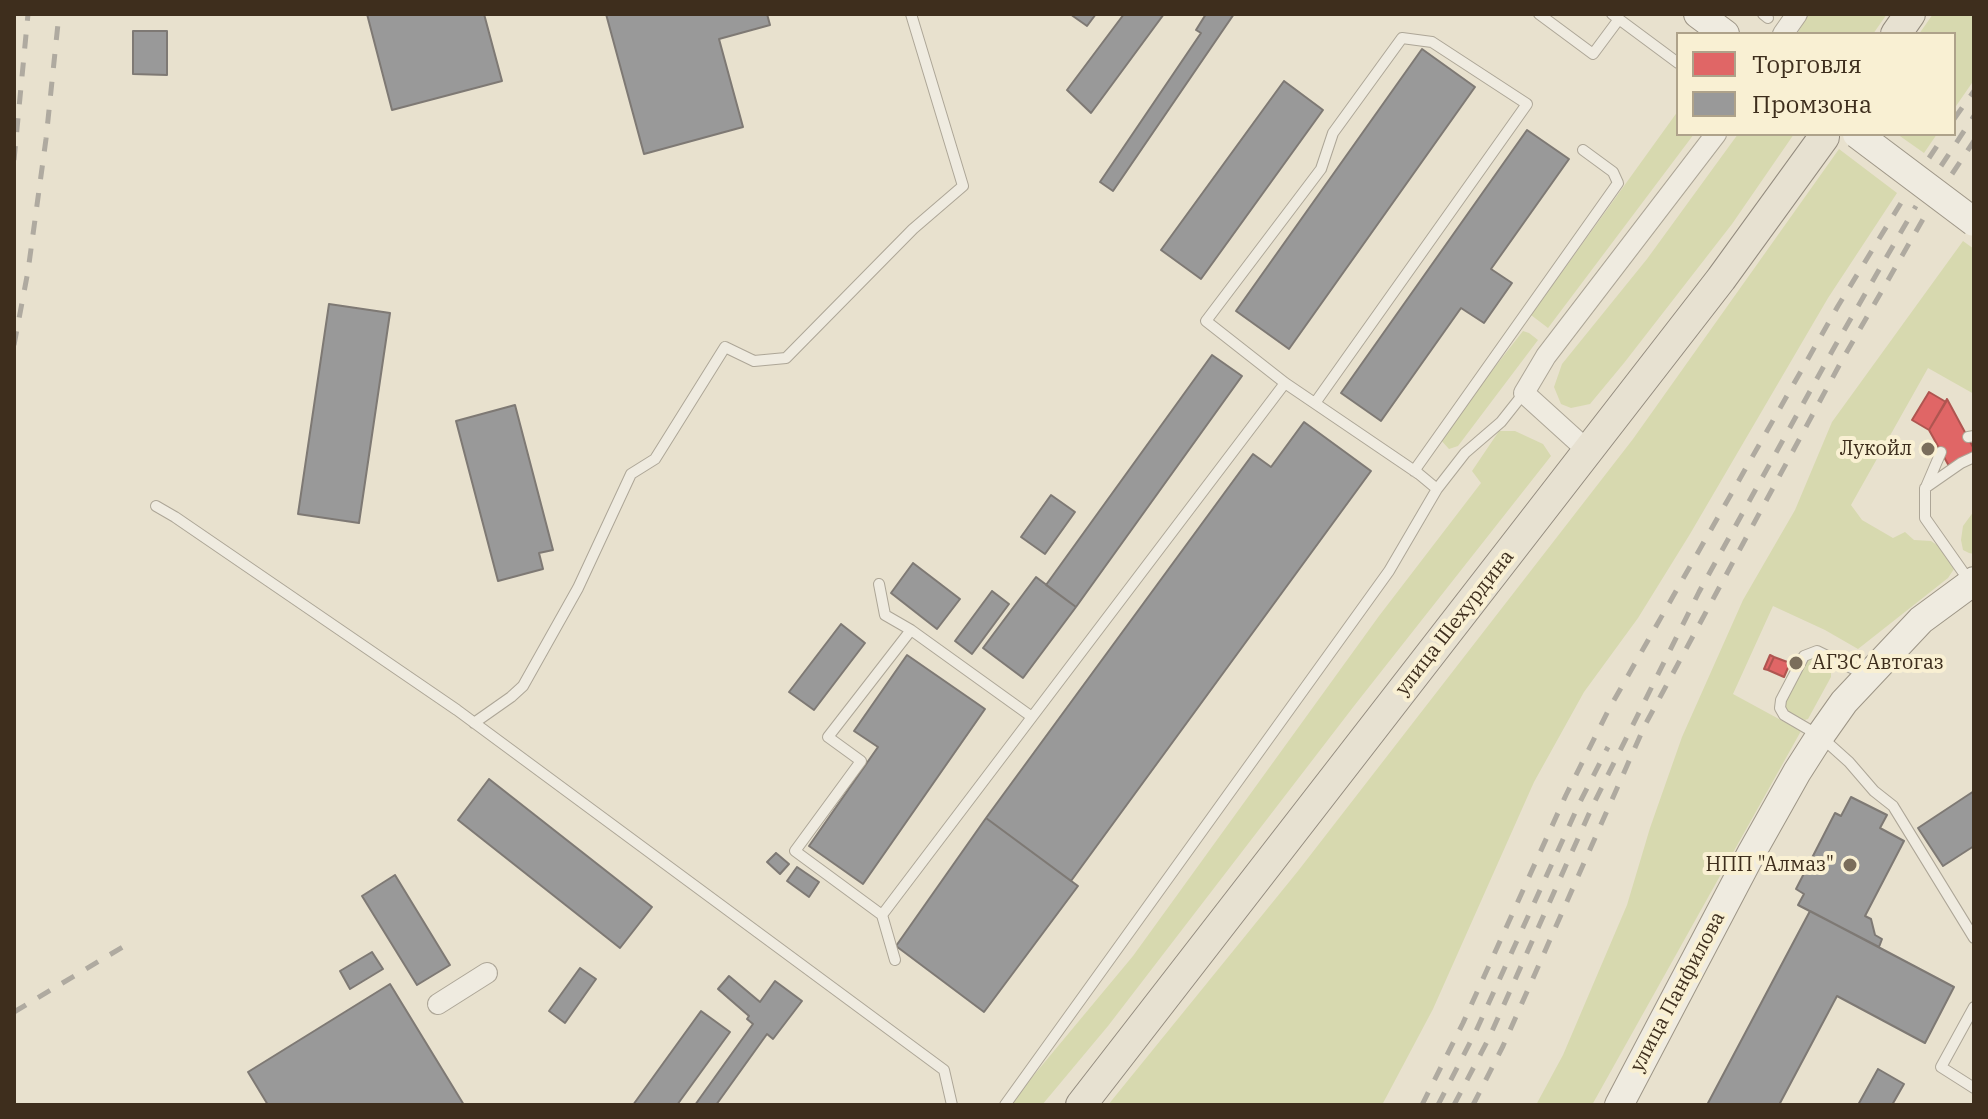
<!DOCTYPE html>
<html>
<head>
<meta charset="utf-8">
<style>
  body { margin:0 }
  #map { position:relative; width:1988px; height:1119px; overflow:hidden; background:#e8e1ce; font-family:"IBM Plex Serif",serif }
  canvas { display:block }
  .frame { position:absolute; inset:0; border:16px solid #3e2e1d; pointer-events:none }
  .legend { position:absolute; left:1676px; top:32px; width:280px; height:104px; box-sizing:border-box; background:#f9f0d3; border:2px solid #aea28a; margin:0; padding:10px 14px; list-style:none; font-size:24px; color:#3e2e1d }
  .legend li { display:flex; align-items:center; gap:16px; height:40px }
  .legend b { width:40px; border:2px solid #aea28a }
</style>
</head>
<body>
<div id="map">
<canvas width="1988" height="1119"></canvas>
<div class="frame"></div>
<ul class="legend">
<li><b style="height:22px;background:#e06666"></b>Торговля</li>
<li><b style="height:22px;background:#999"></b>Промзона</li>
</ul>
</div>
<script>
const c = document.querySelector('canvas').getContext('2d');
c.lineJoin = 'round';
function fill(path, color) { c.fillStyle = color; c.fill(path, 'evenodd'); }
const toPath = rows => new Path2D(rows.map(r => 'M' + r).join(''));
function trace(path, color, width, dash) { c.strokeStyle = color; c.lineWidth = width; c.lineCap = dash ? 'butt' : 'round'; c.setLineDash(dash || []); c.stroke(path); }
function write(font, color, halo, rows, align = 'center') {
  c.font = font + ' "IBM Plex Serif",serif'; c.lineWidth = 8; c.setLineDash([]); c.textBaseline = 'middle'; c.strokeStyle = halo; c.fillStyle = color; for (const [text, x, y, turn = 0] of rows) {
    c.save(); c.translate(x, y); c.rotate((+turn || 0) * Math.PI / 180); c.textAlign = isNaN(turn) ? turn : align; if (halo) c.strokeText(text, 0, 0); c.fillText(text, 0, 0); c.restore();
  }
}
fill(toPath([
  [1808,14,1887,14,1873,34,1797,34],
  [1933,14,1974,14,1974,80,1954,109,1954,34,1919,34],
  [1678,111,1678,134,1694,134,1548,328,1531,315],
  [1738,134,1794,134,1732,224,1624,363,1590,404,1571,408,1561,404,1554,387,1562,364,1647,259],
  [1897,134,1937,134,1924,153],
  [1839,149,1897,193,1828,298,1690,534,1638,618,1584,692,1534,782,1433,1009,1382,1105,1108,1105,1298,871,1633,439],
  [1963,241,1974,249,1974,394,1928,368,1851,505,1862,520,1893,538,1905,532,1914,540,1931,541,1940,547,1954,569,1948,578,1858,649,1825,630,1773,606,1733,694,1801,731,1592,1105,1536,1105,1563,1055,1627,905,1650,828,1682,737,1743,600,1795,510,1832,422],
  [1523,331,1529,333,1538,340,1458,446,1449,449,1439,438],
  [1499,431,1515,431,1543,444,1551,456,1354,706,1108,1026,1042,1105,1009,1105,1133,956,1379,616,1481,483,1472,471],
  [1974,511,1974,554,1969,553,1963,550,1961,540,1963,526],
  [1810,659,1815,659,1828,665,1831,671,1831,677,1808,719,1805,720,1787,712,1784,701,1806,662]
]), '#d7d9af');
const shops = toPath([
  [1929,392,1946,402,1929,430,1912,420,1929,392],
  [1947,399,1974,449,1974,452,1949,466,1929,430,1947,399],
  [1770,655,1774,657,1768,670,1764,669,1770,655],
  [1774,657,1790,663,1784,677,1768,670,1774,657]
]);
fill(shops, '#e06666');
trace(shops, '#af5550', 2);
const industry = toPath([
  [367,14,484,14,502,81,392,110,367,14],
  [606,14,767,14,770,25,719,39,743,127,644,154,606,14],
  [1070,14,1096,14,1087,26,1070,14],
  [1124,14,1164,14,1091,113,1067,90,1124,14],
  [1206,14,1234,14,1113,191,1100,182,1201,33,1196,30,1206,14],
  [133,31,167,31,167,75,133,74,133,31],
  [1422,49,1475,87,1289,349,1236,311,1422,49],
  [1284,81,1323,110,1201,279,1161,250,1284,81],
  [1527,130,1569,159,1491,269,1512,283,1484,323,1461,308,1381,421,1341,393,1527,130],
  [329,304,390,313,359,523,298,514,329,304],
  [1212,355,1242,376,1076,607,1046,585,1212,355],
  [515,405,553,550,539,553,543,569,498,581,456,421,515,405],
  [1304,422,1371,471,1071,881,986,818,1253,454,1271,467,1304,422],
  [1051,495,1075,512,1045,554,1021,537,1051,495],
  [913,563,960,599,937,629,891,593,913,563],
  [1036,577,1076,607,1023,678,983,648,1036,577],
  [992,591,1009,604,972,654,955,641,992,591],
  [841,624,865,643,814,710,789,692,841,624],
  [907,655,985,709,863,884,809,846,878,747,854,731,907,655],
  [489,779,652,907,620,948,458,820,489,779],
  [1974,791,1974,846,1943,866,1918,828,1974,791],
  [1851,797,1887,815,1880,828,1904,841,1865,916,1871,919,1875,935,1882,939,1879,947,1798,905,1804,894,1796,889,1835,813,1841,816,1851,797],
  [986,818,1078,886,984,1012,896,946,986,818],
  [776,853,789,864,780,874,767,862,776,853],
  [797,867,819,882,809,897,787,881,797,867],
  [395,875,450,965,417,985,362,896,395,875],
  [1810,911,1954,987,1925,1043,1837,996,1779,1105,1707,1105,1810,911],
  [372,952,383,969,350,989,340,971,372,952],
  [580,968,596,979,565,1023,549,1011,580,968],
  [729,976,760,1002,775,981,802,1001,773,1039,767,1034,716,1105,695,1105,753,1024,747,1019,749,1016,718,989,729,976],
  [390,984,464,1105,268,1105,248,1072,390,984],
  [701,1011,730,1032,677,1105,633,1105,701,1011],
  [1878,1069,1904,1084,1892,1105,1858,1105,1878,1069]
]);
fill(industry, '#999');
trace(industry, '#7e7974', 2);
const lane = toPath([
  [1539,14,1593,54,1619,19],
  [1612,14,1678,63],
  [1763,14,1768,18],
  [1315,403,1527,104,1432,42,1402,38,1333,133,1321,169,1206,321,1285,383,1419,474,1437,489],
  [1968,437,1974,436],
  [1414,471,1618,183,1613,172,1583,150],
  [1926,487,1941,452],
  [156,506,175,517,457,710,944,1070,952,1105],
  [1970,582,1925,518,1925,488,1961,463,1974,457],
  [879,584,885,615,911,630],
  [1866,675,1817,651,1804,656,1781,700,1780,708,1784,715,1820,736,1849,762,1874,791,1893,806,1974,938],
  [1032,717,911,630,828,737,861,761,795,851,882,915,1285,383],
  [474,723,511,697,523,686,578,588,631,474,655,459,725,347,754,361,786,358,913,229,963,186,911,14],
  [882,915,895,960],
  [1974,1007,1941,1067,1974,1088],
  [1005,1105,1389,571,1437,489,1465,453,1501,422,1524,393]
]);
const street = toPath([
  [1783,34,1797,14],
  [1588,451,1524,393,1546,356,1716,134],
  [438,1004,487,973]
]);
const secondary = toPath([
  [1698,14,1725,34],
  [1619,1105,1752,852,1797,772,1820,736,1844,702,1921,620,1974,581]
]);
const primary = toPath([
  [1896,34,1910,14],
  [1081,1105,1721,279,1824,137]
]);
trace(lane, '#ada697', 12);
trace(street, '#ada697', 22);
trace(secondary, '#9d9586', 30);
trace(primary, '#938b7e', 32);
trace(lane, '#efebe0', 10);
trace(street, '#efebe0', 20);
trace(secondary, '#efebe0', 28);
trace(primary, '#e7e1d1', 30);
trace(toPath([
  [1954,119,1974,91],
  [1929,158,1945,134],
  [14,160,28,14],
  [1941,166,1974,116],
  [1952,174,1974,141],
  [14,345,28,271,46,139,59,14],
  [14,1012,131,942],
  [1422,1105,1463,1023,1566,795,1609,709,1838,306,1904,198],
  [1438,1105,1476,1031,1580,802,1608,747],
  [1454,1105,1489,1038,1592,807,1699,592,1835,346,1916,206],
  [1473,1105,1503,1046,1645,725,1841,362,1926,214]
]), '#afaaa0', 5, [14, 14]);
const secondaryBridge = toPath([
  [1857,134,1974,222]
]);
trace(secondaryBridge, '#9d9586', 30, []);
trace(secondaryBridge, '#efebe0', 28);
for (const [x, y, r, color] of [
  [1928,449,8,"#7a6d5b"],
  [1796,663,8,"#7a6d5b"],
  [1850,865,8,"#7a6d5b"]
]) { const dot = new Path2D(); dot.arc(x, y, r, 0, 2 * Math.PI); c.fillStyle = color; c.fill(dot); trace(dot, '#f9f0d3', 3); }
write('20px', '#3e2e1d', '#f9f0d3', [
  ["Лукойл",1912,449],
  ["АГЗС Автогаз",1812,663,"left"],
  ["НПП \"Алмаз\"",1834,865]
], 'right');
write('20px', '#3e2e1d', '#f9f0d3', [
  ["улица Шехурдина",1455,623,-52],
  ["улица Панфилова",1678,992,-62]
]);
</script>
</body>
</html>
